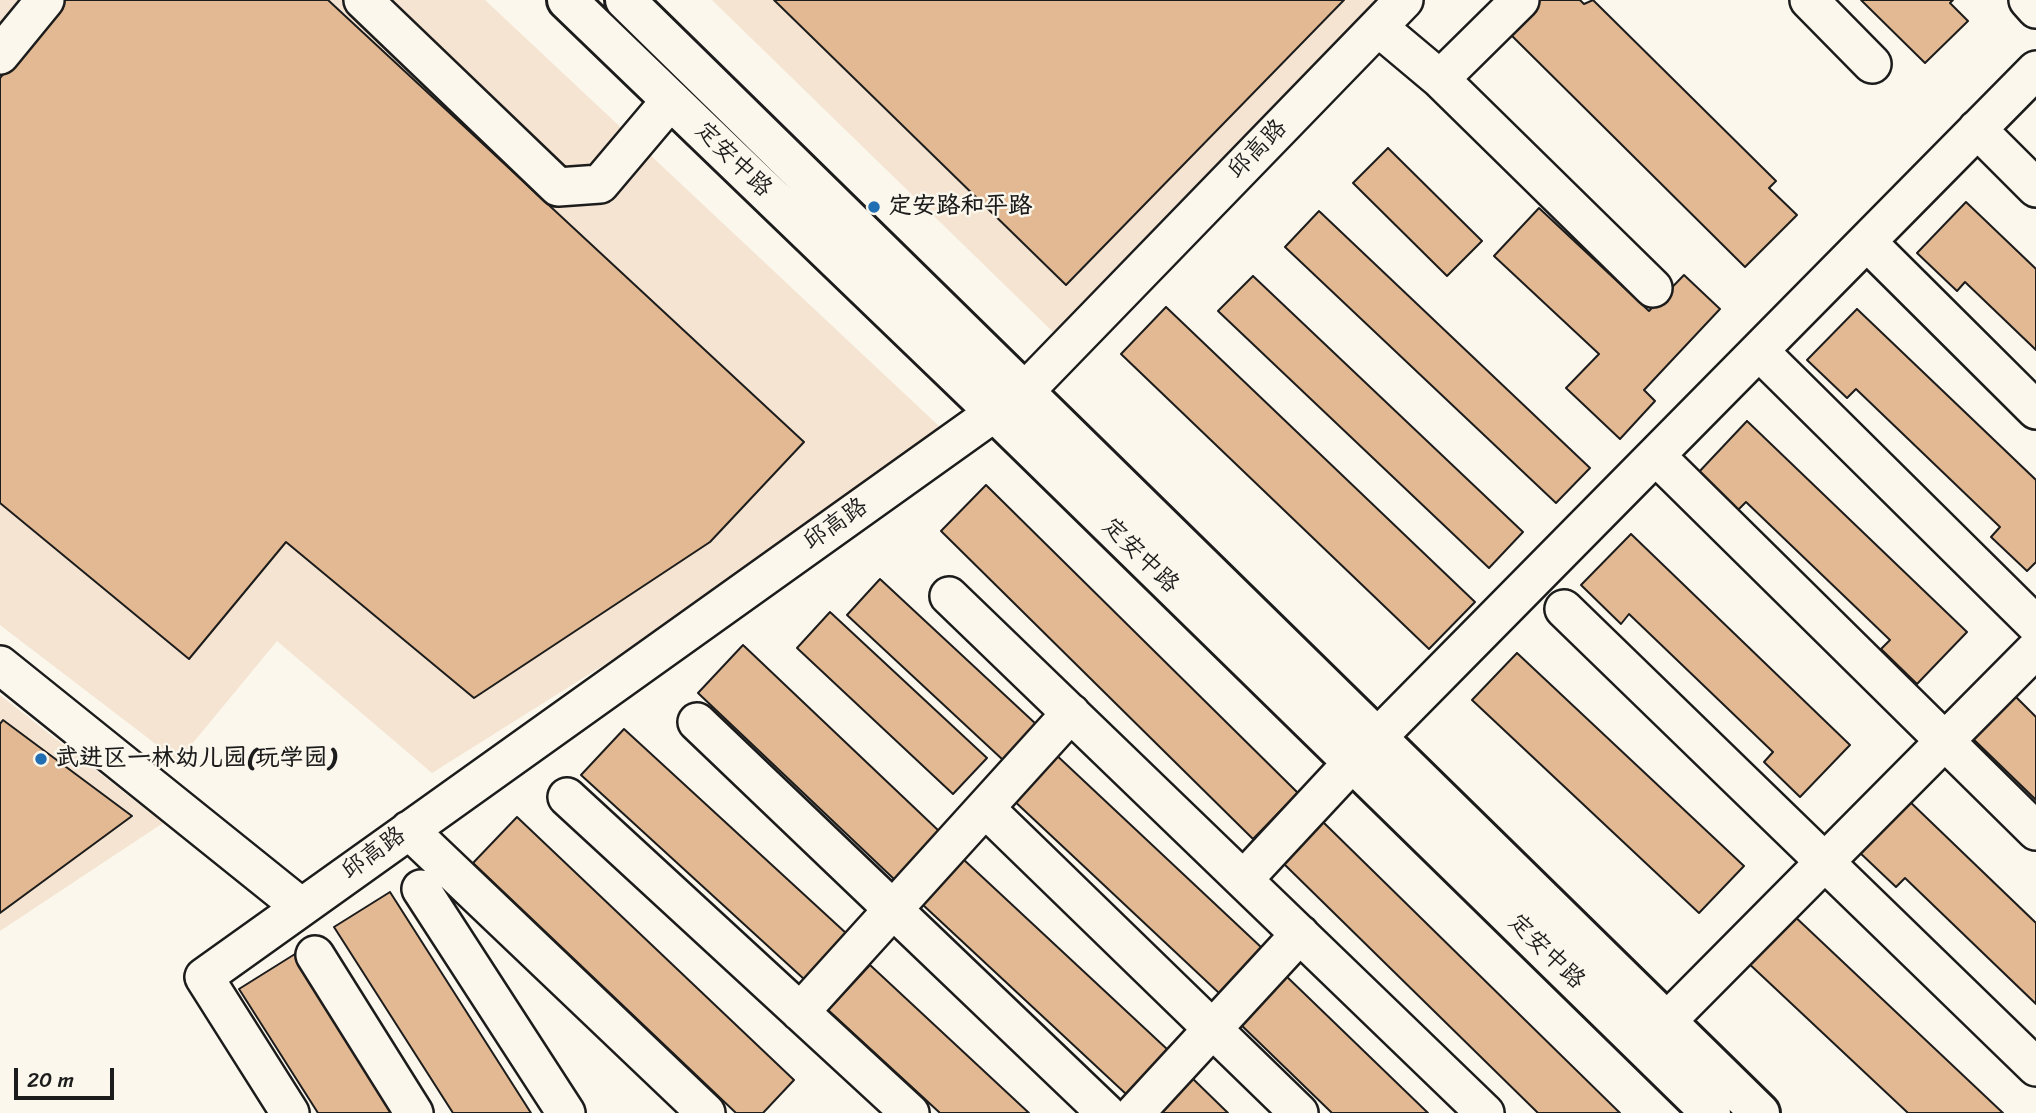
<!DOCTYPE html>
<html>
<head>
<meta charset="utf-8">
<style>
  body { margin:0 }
  #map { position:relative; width:2036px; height:1113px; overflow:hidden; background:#fbf7ec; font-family:Sriracha,sans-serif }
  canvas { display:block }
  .scale { position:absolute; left:14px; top:1068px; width:100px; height:32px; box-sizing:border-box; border:4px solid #1c1c1c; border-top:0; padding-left:9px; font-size:21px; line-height:24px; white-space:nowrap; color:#1c1c1c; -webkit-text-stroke:5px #fbf7ec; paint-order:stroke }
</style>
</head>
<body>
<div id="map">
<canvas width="2036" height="1113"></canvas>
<div class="scale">20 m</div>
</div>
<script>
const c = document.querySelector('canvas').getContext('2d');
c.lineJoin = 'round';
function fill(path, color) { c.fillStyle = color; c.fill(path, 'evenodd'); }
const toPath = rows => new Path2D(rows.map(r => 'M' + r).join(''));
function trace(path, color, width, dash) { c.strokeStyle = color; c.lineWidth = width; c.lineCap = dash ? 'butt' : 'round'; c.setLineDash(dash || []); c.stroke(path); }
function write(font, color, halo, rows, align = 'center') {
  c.font = font + ' Sriracha,"LXGW WenKai TC",sans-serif'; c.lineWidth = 5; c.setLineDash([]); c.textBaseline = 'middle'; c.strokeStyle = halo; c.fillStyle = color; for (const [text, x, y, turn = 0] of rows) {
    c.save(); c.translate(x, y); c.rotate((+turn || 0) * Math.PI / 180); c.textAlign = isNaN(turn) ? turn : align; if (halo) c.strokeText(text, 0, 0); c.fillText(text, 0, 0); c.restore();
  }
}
fill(toPath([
  [0,0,485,0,941,428,688,612,432,773,277,641,178,761,0,625],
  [712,0,1375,0,1053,332],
  [0,695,163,823,0,931]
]), '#f4e4d1');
const building = toPath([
  [64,0,328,0,804,442,710,542,474,698,286,542,189,659,0,503,0,78,64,0],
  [774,0,1344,0,1066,285,774,0],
  [1530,0,1580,0,1584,4,1593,0,1776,181,1769,188,1797,215,1745,267,1503,27,1530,0],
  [1861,0,1953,0,1950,3,1968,21,1925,63,1861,0],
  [1388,148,1482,241,1447,276,1353,183,1388,148],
  [1966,202,2036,269,2036,350,1965,282,1957,291,1917,253,1966,202],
  [1539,208,1649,311,1684,275,1720,309,1644,390,1655,401,1620,439,1566,388,1599,354,1494,256,1539,208],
  [1319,211,1590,468,1556,503,1285,247,1319,211],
  [1253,276,1523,532,1489,568,1218,311,1253,276],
  [1166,307,1475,602,1429,649,1121,354,1166,307],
  [1857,309,2036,480,2036,562,2027,571,1991,537,2000,527,1856,389,1847,398,1807,360,1857,309],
  [1747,421,1967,632,1917,684,1881,649,1890,640,1746,502,1737,511,1698,473,1747,421],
  [986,485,1298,793,1253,839,941,531,986,485],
  [1631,534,1850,745,1800,797,1764,762,1773,752,1629,614,1621,624,1581,585,1631,534],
  [880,579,1037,725,1003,760,847,615,880,579],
  [830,612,987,758,953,794,797,648,830,612],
  [743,645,940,832,895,880,698,693,743,645],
  [1517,653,1744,866,1699,913,1472,700,1517,653],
  [2008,689,2036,717,2036,800,1966,732,2008,689],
  [3,720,132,816,0,913,0,724,3,720],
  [624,729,847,934,805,980,581,775,624,729],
  [1052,751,1262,948,1219,993,1010,797,1052,751],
  [1906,798,2036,923,2036,1004,1905,878,1896,887,1857,850,1906,798],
  [517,817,794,1080,763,1113,736,1113,473,863,517,817],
  [1322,821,1620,1113,1538,1113,1282,862,1322,821],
  [963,859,1168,1050,1126,1094,922,904,963,859],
  [390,892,531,1113,453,1113,334,927,390,892],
  [1790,912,2003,1113,1908,1113,1745,960,1790,912],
  [295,954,396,1113,318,1113,239,989,295,954],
  [870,965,1029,1113,940,1113,828,1010,870,965],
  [1283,973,1428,1113,1332,1113,1237,1021,1283,973],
  [1189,1075,1228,1113,1153,1113,1189,1075]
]);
fill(building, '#e2b992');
trace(building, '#1c1c1c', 2);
const minor = toPath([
  [363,0,558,187,600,184,671,100],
  [1809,0,1872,64],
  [2028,0,2036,9],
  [1378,27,1440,79,1653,288],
  [0,55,45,0],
  [1440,79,1520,0],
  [1977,129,2036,188],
  [1867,242,2036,410],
  [1759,351,2036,625],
  [1656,456,2036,831],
  [949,596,1485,1113],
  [1564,609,2036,1067],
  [0,665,301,907],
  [697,722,1106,1113],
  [567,797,910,1113],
  [985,808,1299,1113],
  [409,830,706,1113],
  [1244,879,1352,763,2036,70],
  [421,889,566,1113],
  [315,955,414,1113],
  [800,1012,1071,713],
  [1667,1021,2036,649],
  [290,1113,204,977,1026,390,1404,0],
  [1135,1113,1300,934]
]);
const major = toPath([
  [567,0,975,393,1711,1113],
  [625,0,1760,1113]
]);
trace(minor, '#1c1c1c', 42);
trace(major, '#1c1c1c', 44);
trace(minor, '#fbf7ec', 37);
trace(major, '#fbf7ec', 38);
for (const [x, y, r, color] of [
  [874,207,7,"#1f6fb2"],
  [41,759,7,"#1f6fb2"]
]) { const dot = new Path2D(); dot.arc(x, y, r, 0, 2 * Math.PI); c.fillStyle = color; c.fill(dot); trace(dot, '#fbf7ec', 2.5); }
write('24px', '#1c1c1c', '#fbf7ec', [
  ["邱高路",1258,150,-46],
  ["定安中路",733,160,44],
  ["邱高路",836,525,-35],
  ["定安中路",1140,556,44],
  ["邱高路",374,854,-36],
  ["定安中路",1546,952,44]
]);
write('bold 24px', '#1c1c1c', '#fbf7ec', [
  ["定安路和平路",888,207],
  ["武进区一林幼儿园(玩学园)",55,759]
], 'left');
</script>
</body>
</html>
